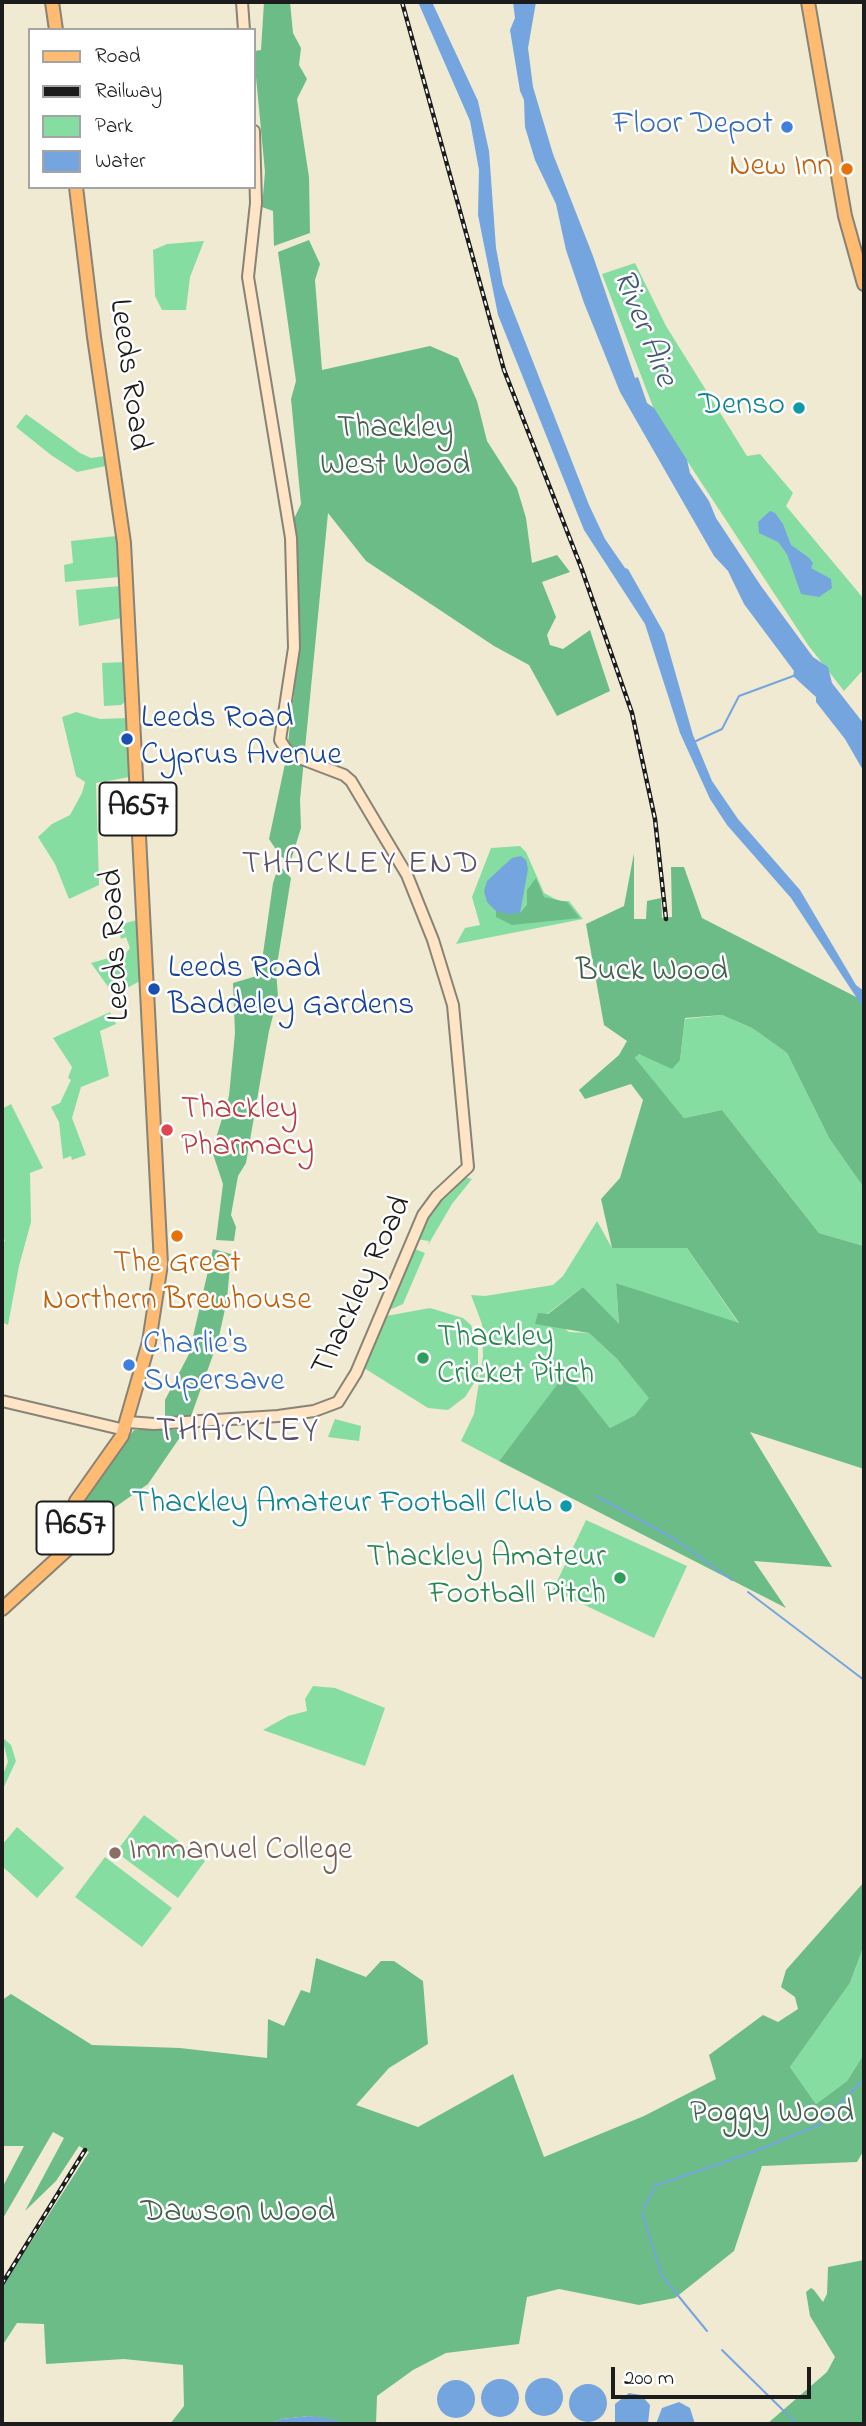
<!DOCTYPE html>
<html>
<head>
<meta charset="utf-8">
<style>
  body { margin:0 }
  #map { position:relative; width:866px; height:2426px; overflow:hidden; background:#f0ead2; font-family:"Indie Flower",sans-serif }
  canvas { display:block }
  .frame { position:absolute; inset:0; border:4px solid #1c1c1c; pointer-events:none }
  .legend { position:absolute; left:28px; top:28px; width:228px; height:161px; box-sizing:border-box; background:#fff; border:2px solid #a4a4a4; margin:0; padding:9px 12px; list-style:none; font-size:21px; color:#1c1c1c }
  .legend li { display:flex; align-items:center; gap:14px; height:35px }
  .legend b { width:35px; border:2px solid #a4a4a4 }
  .scale { position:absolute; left:611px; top:2367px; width:200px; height:32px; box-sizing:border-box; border:4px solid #1c1c1c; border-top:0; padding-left:9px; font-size:21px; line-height:24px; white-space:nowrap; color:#1c1c1c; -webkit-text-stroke:5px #fff; paint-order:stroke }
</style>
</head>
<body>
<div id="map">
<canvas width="866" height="2426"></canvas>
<div class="frame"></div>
<ul class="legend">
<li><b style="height:9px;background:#ffbb71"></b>Road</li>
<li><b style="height:9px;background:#1c1c1c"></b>Railway</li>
<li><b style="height:19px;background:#86dda2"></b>Park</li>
<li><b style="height:19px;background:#74a5df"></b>Water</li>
</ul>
<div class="scale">200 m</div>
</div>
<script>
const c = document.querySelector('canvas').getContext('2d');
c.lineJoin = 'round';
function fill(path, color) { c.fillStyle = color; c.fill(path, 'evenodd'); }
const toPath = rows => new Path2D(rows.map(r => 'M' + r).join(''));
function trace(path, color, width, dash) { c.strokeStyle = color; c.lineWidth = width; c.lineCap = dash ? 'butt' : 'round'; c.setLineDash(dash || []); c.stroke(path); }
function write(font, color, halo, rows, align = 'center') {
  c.font = font + ' "Indie Flower",sans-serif'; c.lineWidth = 5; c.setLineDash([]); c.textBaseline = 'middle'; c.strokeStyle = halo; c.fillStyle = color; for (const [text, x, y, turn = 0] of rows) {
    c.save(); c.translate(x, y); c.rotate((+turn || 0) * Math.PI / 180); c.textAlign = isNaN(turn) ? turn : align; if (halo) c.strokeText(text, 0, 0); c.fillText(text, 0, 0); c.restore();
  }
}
fill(toPath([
  [204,241,190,277,186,310,162,310,155,296,153,250,167,244],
  [635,263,666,326,747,456,760,454,793,493,786,506,864,599,864,669,844,691,808,645,655,412,602,274],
  [26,414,80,453,91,458,105,456,106,466,77,472,51,455,16,427],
  [116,536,119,577,65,582,64,565,73,563,71,541],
  [120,586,122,618,79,626,76,590],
  [126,662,127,700,121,705,104,706,102,663],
  [76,712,100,719,128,718,130,777,96,783,99,885,69,899,55,864,38,837,52,824,70,815,82,793,85,782,76,776,62,717],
  [520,846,526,852,544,893,559,901,569,901,583,919,456,944,465,928,480,925,472,897,491,848],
  [137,920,140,981,114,995,91,963,126,953,130,948,126,937,121,939,118,925],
  [110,1012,116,1024,100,1031,109,1076,81,1087,72,1118,86,1155,72,1160,71,1156,63,1159,59,1122,51,1107,60,1103,71,1080,68,1078,72,1067,53,1038],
  [722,1015,752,1028,787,1053,829,1138,864,1188,864,1246,819,1233,722,1110,684,1118,635,1059,638,1054,680,1060,685,1019],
  [11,1104,43,1168,30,1173,31,1222,19,1266,8,1325,2,1322,2,1243,5,1241,2,1233,2,1109],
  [465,1177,472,1179,452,1204,428,1245,429,1241,416,1239,438,1201],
  [597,1221,612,1248,687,1248,739,1324,616,1283,619,1325,583,1287,547,1314,569,1332,589,1333,617,1359,650,1398,635,1415,610,1428,566,1374,499,1461,461,1441,474,1414,483,1356,482,1324,471,1295,485,1296,553,1285,563,1276],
  [415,1249,425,1253,403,1304,387,1311],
  [430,1308,463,1318,471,1325,478,1348,478,1377,465,1397,448,1410,428,1408,364,1368,386,1316],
  [335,1419,361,1426,359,1441,328,1437],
  [586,1520,687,1566,654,1638,553,1590],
  [313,1686,335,1688,385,1708,365,1766,263,1730,288,1716,307,1711,305,1699],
  [2,1737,11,1745,16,1761,2,1791,2,1777,8,1762],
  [144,1815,205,1861,178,1898,116,1852],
  [17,1827,64,1868,37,1898,2,1866,2,1845],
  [105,1857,172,1908,142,1947,75,1897],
  [864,1945,864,2054,847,2081,816,2104,790,2067,850,1983]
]), '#86dda2');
fill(toPath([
  [264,2,290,2,293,33,301,48,299,65,307,79,297,99,309,177,310,233,274,246,273,211,262,207,265,172,254,56,254,51,261,50],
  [309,240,320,264,315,280,322,370,430,346,458,358,477,401,487,441,517,488,526,518,532,563,557,555,570,572,542,582,556,617,547,635,550,645,563,649,590,630,610,691,557,716,529,665,494,646,366,561,328,513,300,800,301,828,291,860,281,857,269,839,286,759,299,652,292,523,301,504,291,399,296,381,278,252],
  [634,853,634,919,646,919,647,901,661,898,662,918,672,917,671,867,684,867,702,918,864,1001,864,1188,829,1138,787,1053,752,1028,722,1015,685,1018,680,1060,672,1069,639,1054,635,1058,684,1118,722,1110,819,1233,864,1246,864,1469,750,1432,832,1567,754,1561,786,1608,499,1461,566,1373,610,1428,635,1415,649,1398,617,1359,589,1333,535,1324,538,1313,548,1314,583,1287,619,1324,616,1283,739,1323,687,1248,612,1248,601,1199,620,1178,643,1100,631,1084,585,1099,579,1090,619,1055,627,1041,604,1025,586,924,624,906],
  [279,865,291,878,276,971,278,996,269,1031,246,1163,238,1176,231,1215,236,1227,234,1241,216,1240,223,1184,212,1151,229,1096,235,1033,233,983,260,975,273,883],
  [536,878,544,897,567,902,580,918,512,925,496,917,496,911,520,913,527,905,527,890],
  [213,1249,231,1254,227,1300,218,1341,190,1419,165,1422,165,1400,189,1354],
  [134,1430,185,1430,148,1484,80,1532,83,1498],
  [864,1882,864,1945,850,1983,790,2067,816,2104,847,2081,864,2054,864,2150,857,2162,762,2166,734,2251,675,2298,639,2305,559,2289,527,2297,519,2344,446,2353,413,2370,377,2396,376,2424,381,2424,351,2424,309,2416,282,2419,268,2424,170,2424,184,2406,183,2365,124,2359,46,2364,44,2324,17,2323,2,2346,2,2287,89,2152,79,2146,56,2181,25,2211,64,2138,53,2132,2,2220,2,2188,24,2146,2,2146,2,2000,11,1994,92,2045,180,2048,267,2058,268,2019,284,2026,301,1990,310,1993,316,1958,366,1977,381,1961,394,1961,423,1981,428,2044,389,2068,356,2105,418,2127,513,2074,544,2157,644,2116,716,2079,709,2055,763,2015,778,2022,798,2009,795,1997,781,1987,786,1970],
  [864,2260,864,2424,767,2424,827,2372,835,2357,810,2316,806,2292,811,2288,814,2290,823,2302,827,2294,828,2267]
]), '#6cbc88');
fill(toPath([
  [418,2,432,2,478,101,489,151,496,248,503,285,589,505,605,539,625,568,628,569,664,633,693,735,712,781,738,819,800,890,856,985,864,991,864,1009,791,898,727,825,710,799,680,733,645,624,584,530,498,315,478,215,479,170,470,121],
  [513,2,536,2,528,48,533,87,553,154,593,256,635,378,638,377,647,403,654,408,687,460,690,473,709,501,716,518,761,586,813,657,828,667,832,683,864,724,864,772,845,739,816,702,816,697,793,676,794,671,744,604,728,571,714,556,620,392,584,303,566,250,556,204,535,160,525,127,524,100,520,91,510,30,515,18],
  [770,511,775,513,783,524,791,545,808,557,813,563,811,568,831,579,832,588,819,597,801,594,787,554,778,542,759,533,758,522],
  [521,856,526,860,528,869,520,913,507,914,496,911,487,902,484,891,487,881,512,858],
  '525 2397a19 19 0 1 1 38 0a19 19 0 1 1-38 0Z',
  '481 2398a19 19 0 1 1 38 0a19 19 0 1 1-38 0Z',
  '437 2399a19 19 0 1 1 38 0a19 19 0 1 1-38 0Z',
  '569 2403a19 19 0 1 1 38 0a19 19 0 1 1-38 0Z',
  [629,2393,641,2395,650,2405,648,2424,615,2422,615,2404],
  [679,2402,690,2408,695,2424,656,2424,662,2408],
  [309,2416,325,2418,351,2424,268,2424,282,2419]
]), '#74a5df');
trace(toPath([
  [696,741,722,729,739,696,796,675],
  [596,1496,673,1538,732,1580],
  [748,1592,864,1680],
  [644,2208,655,2186,753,2152,819,2125,864,2079],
  [642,2212,662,2276,707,2331],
  [722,2350,797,2424]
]), '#74a5df', 2);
const secondary = toPath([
  [242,2,244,30],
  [2,1401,125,1430],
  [128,1422,154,1424,278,1416,314,1411,338,1402,356,1373,423,1215,437,1196,468,1167,453,1005,433,940,407,875,351,781,344,775,289,754,280,740,294,648,291,538,248,277,256,203,254,131]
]);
const primary = toPath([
  [52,2,56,30],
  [808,2,845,216,864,284],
  [2,1609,71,1546,75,1538,76,1501,122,1436,149,1342,161,1264,124,543,94,337,76,187]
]);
trace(secondary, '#868377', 14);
trace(primary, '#868377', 16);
trace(secondary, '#ffe4c6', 10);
trace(primary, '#ffbb71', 12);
const rail = toPath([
  [402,2,504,370,581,567,632,713,655,819,666,919],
  [2,2284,85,2150]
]);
trace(rail, '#1c1c1c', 4.5);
trace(rail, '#fff', 2, [5]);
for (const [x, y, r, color] of [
  [787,127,7,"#3f7fe0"],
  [847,169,7,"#e8710a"],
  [799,408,7,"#0f9aa8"],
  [127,739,7,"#1a4fb4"],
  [154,989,7,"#1a4fb4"],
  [167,1130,7,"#e0444e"],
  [177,1236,7,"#e8710a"],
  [423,1358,7,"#2e9e5b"],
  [129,1365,7,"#3f7fe0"],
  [566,1506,7,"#0f9aa8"],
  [620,1578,7,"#2e9e5b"],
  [115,1853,7,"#8d6e63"]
]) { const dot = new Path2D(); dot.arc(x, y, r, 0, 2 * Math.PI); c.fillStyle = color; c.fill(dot); trace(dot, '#fff', 2.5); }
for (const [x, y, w] of [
  [138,809,77],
  [75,1528,77]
]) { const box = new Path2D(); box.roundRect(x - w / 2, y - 26.5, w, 53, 5); c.fillStyle = '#fff'; c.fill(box); trace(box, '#1c1c1c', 2); }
write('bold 30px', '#1c1c1c', null, [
  ["A657",138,809],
  ["A657",75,1528]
]);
write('32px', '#366cbe', '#fff', [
  ["Floor Depot",773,127],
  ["Charlie's",143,1347,"left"],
  ["Supersave",143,1384,"left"]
], 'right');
write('32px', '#c56008', '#fff', [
  ["New Inn",833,169],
  ["The Great",177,1266,"center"],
  ["Northern Brewhouse",177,1303,"center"]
], 'right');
write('32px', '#1c1c1c', '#fff', [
  ["Leeds Road",127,375,82],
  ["Leeds Road",118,945,-93],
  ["Thackley Road",364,1287,-65]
]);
write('32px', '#0d838f', '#fff', [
  ["Denso",785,408],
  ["Thackley Amateur Football Club",552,1506]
], 'right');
write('32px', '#41604b', '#fff', [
  ["Thackley",395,431],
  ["West Wood",395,468],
  ["Buck Wood",652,974],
  ["Poggy Wood",772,2116],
  ["Dawson Wood",238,2215]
]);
write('32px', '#164399', '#fff', [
  ["Leeds Road",141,721],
  ["Cyprus Avenue",141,758],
  ["Leeds Road",168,971],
  ["Baddeley Gardens",168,1008]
], 'left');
write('32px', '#be3a42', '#fff', [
  ["Thackley",181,1112],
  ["Pharmacy",181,1149]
], 'left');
write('32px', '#27864d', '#fff', [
  ["Thackley",437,1340],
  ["Cricket Pitch",437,1377],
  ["Thackley Amateur",606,1560,"right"],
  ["Football Pitch",606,1597,"right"]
], 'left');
write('32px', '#785e54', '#fff', [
  ["Immanuel College",129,1853]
], 'left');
write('italic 33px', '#445a74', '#fff', [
  ["River Aire",642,329,68]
]);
c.letterSpacing = '2px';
write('33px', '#5b5069', '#fff', [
  ["THACKLEY END",361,867]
]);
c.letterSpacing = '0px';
c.letterSpacing = '2px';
write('35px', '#5b5069', '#fff', [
  ["THACKLEY",238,1434]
]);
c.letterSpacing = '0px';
</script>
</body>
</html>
